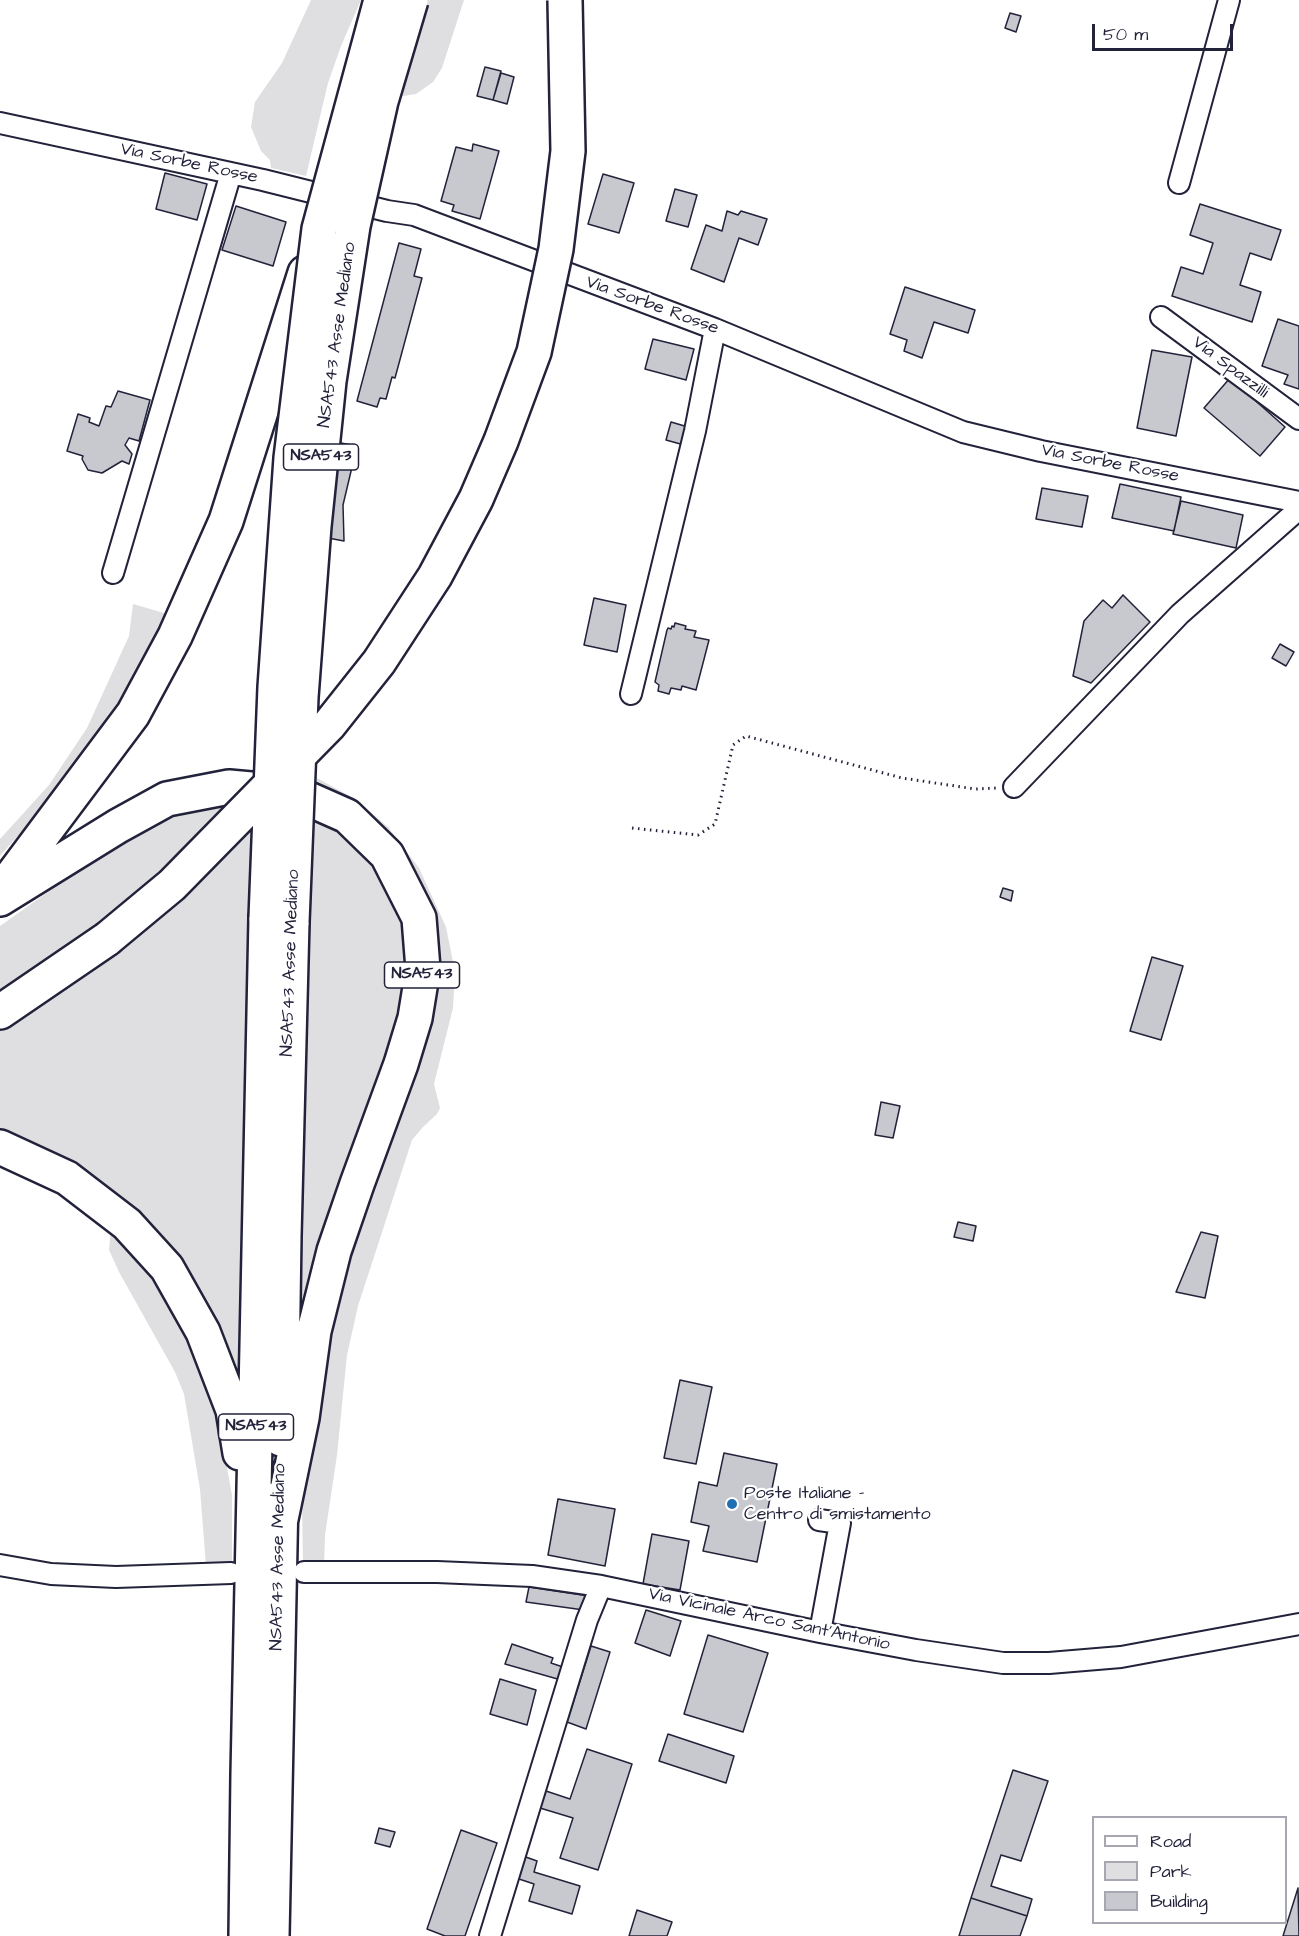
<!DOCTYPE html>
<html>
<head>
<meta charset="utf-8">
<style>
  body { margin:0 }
  #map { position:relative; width:1299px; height:1936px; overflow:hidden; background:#fff; font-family:"Architects Daughter",sans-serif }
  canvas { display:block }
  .legend { position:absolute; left:1092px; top:1816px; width:195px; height:108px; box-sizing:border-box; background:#fff; border:2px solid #a7a7b1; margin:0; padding:8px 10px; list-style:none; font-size:18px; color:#22223b }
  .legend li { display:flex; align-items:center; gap:12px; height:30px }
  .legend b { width:30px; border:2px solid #a7a7b1 }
  .scale { position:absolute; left:1092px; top:24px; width:141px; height:27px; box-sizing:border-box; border:3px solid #22223b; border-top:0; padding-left:8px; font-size:18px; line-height:21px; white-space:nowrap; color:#22223b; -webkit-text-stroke:4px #fff; paint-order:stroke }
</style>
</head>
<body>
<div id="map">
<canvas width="1299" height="1936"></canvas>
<ul class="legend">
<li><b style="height:8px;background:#fff"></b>Road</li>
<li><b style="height:16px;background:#dfdfe2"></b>Park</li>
<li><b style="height:16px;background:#c8c8cf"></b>Building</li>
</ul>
<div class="scale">50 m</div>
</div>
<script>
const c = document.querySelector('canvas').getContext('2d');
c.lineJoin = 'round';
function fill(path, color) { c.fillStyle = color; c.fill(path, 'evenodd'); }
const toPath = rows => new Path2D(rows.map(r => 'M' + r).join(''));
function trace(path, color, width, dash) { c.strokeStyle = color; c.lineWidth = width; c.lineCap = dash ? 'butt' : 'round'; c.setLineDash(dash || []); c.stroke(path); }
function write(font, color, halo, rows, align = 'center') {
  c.font = font + ' "Architects Daughter",sans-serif'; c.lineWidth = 4.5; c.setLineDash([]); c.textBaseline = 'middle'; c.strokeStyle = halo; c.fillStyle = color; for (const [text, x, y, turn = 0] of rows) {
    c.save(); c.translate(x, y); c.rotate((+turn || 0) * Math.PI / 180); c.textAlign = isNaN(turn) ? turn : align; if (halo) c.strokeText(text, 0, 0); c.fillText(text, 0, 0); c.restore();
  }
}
fill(toPath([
  [311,0,361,0,341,46,328,83,306,176,271,168,270,160,261,151,251,127,255,102,282,63],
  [420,0,464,0,442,68,433,82,416,94,397,97],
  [133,604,171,615,88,756,0,856,0,839,49,785,87,728,129,636],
  [317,778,355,799,388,827,419,868,446,927,455,972,453,1008,434,1084,440,1108,437,1114,423,1127,412,1140,358,1306,347,1355,337,1455,325,1535,324,1568,303,1567,302,1498,309,1426,321,1346,426,919,317,793],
  [212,802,314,812,351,840,376,866,392,890,405,936,408,981,391,1044,327,1217,311,1279,300,1336,295,1336,309,906,248,909,242,1390,151,1270,168,1295,213,1391,232,1495,232,1564,206,1566,200,1489,184,1394,175,1372,119,1272,109,1250,111,1228,66,1193,0,1163,0,926,127,836,172,811]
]), '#dfdfe2');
const building = toPath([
  [1010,13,1021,16,1016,32,1005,28,1010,13],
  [485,67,501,71,493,100,477,96,485,67],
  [501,73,514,77,507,104,493,100,501,73],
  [473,144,499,151,480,219,452,211,454,205,441,201,456,147,472,151,473,144],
  [165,173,207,184,197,220,156,209,165,173],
  [603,174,634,183,619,233,588,224,603,174],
  [675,189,697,195,688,227,666,221,675,189],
  [1200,204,1281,230,1271,260,1250,253,1240,285,1261,292,1252,322,1172,296,1181,267,1203,274,1213,243,1190,235,1200,204],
  [236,206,286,222,273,266,222,250,236,206],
  [727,211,738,215,741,211,767,219,758,245,739,238,724,282,691,269,706,225,722,231,727,211],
  [399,243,421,249,414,276,422,278,395,378,392,377,386,399,380,398,377,407,357,401,399,243],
  [905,287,975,310,968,333,934,322,922,358,904,351,907,340,890,334,905,287],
  [1278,319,1299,326,1299,389,1284,384,1288,375,1262,366,1278,319],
  [653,339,694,349,686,380,645,369,653,339],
  [1152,350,1192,357,1176,436,1137,428,1152,350],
  [1230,378,1285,427,1260,456,1204,408,1230,378],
  [118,391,150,400,139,441,129,438,125,445,132,454,129,464,122,461,102,473,88,470,82,459,83,456,67,451,78,414,90,418,89,422,99,426,106,406,111,407,118,391],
  [671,422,688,427,684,445,666,440,671,422],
  [341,443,357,446,343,505,344,541,328,538,330,506,341,443],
  [1120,484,1181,497,1174,531,1112,518,1120,484],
  [1042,488,1088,496,1082,527,1036,519,1042,488],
  [1181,501,1243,515,1236,548,1173,534,1181,501],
  [1123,595,1150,622,1091,683,1073,676,1084,621,1103,600,1112,608,1123,595],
  [594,598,626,605,617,652,584,645,594,598],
  [675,623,686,626,685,629,696,631,694,637,709,640,696,690,682,686,681,690,671,688,669,694,658,691,659,685,655,682,667,630,668,628,671,629,672,626,674,627,675,623],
  [1280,644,1294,652,1286,666,1272,658,1280,644],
  [1003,888,1013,891,1011,901,1000,897,1003,888],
  [1152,957,1183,966,1161,1040,1130,1031,1152,957],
  [881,1102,900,1106,893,1138,875,1135,881,1102],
  [958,1222,976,1226,973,1241,954,1237,958,1222],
  [1201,1232,1218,1236,1205,1298,1176,1292,1201,1232],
  [680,1380,712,1387,696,1464,664,1458,680,1380],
  [724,1453,777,1464,757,1562,703,1551,709,1526,691,1522,699,1482,717,1486,724,1453],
  [558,1499,615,1509,605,1566,548,1555,558,1499],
  [652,1534,689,1541,680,1590,643,1584,652,1534],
  [529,1587,589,1596,584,1610,526,1602,529,1587],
  [646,1610,681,1621,670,1656,635,1643,646,1610],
  [708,1635,768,1653,743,1732,684,1714,708,1635],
  [512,1644,553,1658,551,1663,566,1668,561,1680,505,1664,512,1644],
  [591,1646,610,1652,586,1729,567,1722,591,1646],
  [500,1679,536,1690,527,1725,490,1714,500,1679],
  [668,1734,734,1756,726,1783,659,1761,668,1734],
  [587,1749,632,1764,598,1870,560,1858,573,1818,540,1808,546,1791,570,1799,587,1749],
  [1013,1770,1048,1781,1021,1861,1001,1855,991,1886,1032,1899,1027,1916,971,1898,1013,1770],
  [379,1828,395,1832,390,1847,375,1843,379,1828],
  [461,1830,497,1843,465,1936,445,1936,427,1929,461,1830],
  [523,1856,537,1861,534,1872,580,1886,572,1914,529,1901,534,1884,516,1878,523,1856],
  [1298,1888,1299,1936,1283,1936,1298,1888],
  [971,1898,1027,1916,1020,1936,959,1936,971,1898],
  [637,1910,672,1922,667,1936,629,1936,637,1910]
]);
fill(building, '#c8c8cf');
trace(building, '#22223b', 1.5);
const street = toPath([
  [0,123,263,180,387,211,414,215,715,329,963,432,1041,451,1299,502],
  [1179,183,1229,0],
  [1161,317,1299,419],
  [113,573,231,173],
  [631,694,695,431,715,329],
  [1014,787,1180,614,1299,509],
  [819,1520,840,1523,820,1632],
  [0,1565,51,1574,116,1577,231,1573],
  [304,1572,437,1572,532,1576,601,1586],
  [490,1936,587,1620,601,1586,820,1632,916,1650,1003,1663,1049,1663,1121,1657,1299,1624]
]);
const highway = toPath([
  [2,889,133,714,175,636,226,521,305,273],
  [0,899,118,826,167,799,229,787,295,793,347,816,387,855,419,918,423,969,415,1018,401,1064,357,1184,334,1251,314,1331,302,1418,281,1519],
  [0,1012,107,939],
  [0,1147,67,1178,127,1224,167,1268,203,1332,233,1410,240,1453],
  [281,1439,284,1236,292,922],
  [246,1936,248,1774,266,918],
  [272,1936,281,1497]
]);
trace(street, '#22223b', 24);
trace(highway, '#22223b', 38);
trace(toPath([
  [632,828,698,835,715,824,733,745,746,736,902,778,975,789,997,788]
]), '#22223b', 3, [1.5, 4.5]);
trace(street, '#fff', 20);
trace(highway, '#fff', 33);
const highwayBridge = toPath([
  [266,918,275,687,291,458,319,229,381,0],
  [292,922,301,697,314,526,329,381,353,226,381,101,411,0],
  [107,939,172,885,329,725,379,662,435,576,476,499,501,441,534,352,556,249,568,151,565,0]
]);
trace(highwayBridge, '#22223b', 38, []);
trace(highwayBridge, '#fff', 33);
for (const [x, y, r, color] of [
  [732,1504,6,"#1f6fb2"]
]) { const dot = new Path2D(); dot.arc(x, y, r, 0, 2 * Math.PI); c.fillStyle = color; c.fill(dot); trace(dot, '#fff', 2); }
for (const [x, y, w] of [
  [321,457,75],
  [422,975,75],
  [256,1427,75]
]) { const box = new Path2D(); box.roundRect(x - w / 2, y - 13, w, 26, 4.5); c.fillStyle = '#fff'; c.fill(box); trace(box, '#22223b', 1.5); }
write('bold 16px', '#22223b', null, [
  ["NSA543",321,457],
  ["NSA543",422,975],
  ["NSA543",256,1427]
]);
write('18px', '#22223b', '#fff', [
  ["Via Sorbe Rosse",189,164,12],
  ["Via Sorbe Rosse",652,306,20],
  ["NSA543 Asse Mediano",338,335,-82],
  ["Via Spazzilli",1230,368,37],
  ["Via Sorbe Rosse",1110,464,11],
  ["NSA543 Asse Mediano",291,963,-88],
  ["NSA543 Asse Mediano",279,1557,-89],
  ["Via Vicinale Arco Sant'Antonio",769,1620,12]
]);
write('18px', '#22223b', '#fff', [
  ["Poste Italiane -",744,1494],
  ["Centro di smistamento",744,1515]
], 'left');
</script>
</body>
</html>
